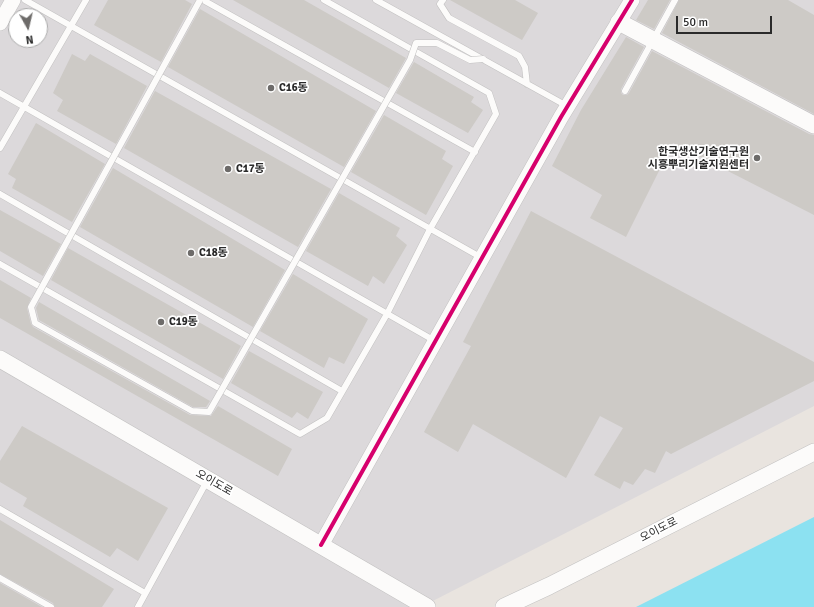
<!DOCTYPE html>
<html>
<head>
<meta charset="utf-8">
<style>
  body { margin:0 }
  #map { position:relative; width:814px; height:607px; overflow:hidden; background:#e9e4df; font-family:Signika,sans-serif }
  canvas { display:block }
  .north { position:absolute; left:8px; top:8px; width:40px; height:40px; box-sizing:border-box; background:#fff; border:1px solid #aaa; border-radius:50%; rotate:172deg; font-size:11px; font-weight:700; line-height:16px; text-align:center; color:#2a2a2a }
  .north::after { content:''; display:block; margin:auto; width:14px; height:18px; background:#6d6b69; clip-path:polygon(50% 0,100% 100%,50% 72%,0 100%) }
  .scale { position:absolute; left:676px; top:16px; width:96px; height:18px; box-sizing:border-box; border:2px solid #2a2a2a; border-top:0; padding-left:5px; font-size:12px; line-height:14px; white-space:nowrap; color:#2a2a2a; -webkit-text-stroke:3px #fff; paint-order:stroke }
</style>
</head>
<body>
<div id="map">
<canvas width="814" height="607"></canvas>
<div class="north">N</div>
<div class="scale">50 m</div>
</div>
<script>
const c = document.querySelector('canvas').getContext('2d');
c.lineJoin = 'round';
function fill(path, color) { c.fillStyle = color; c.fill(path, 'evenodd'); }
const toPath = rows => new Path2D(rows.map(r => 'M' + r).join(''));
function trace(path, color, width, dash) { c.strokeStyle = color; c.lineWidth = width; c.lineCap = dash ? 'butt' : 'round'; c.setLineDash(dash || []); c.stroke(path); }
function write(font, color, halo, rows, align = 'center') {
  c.font = font + ' Signika,"Noto Sans KR",sans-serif'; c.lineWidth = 3.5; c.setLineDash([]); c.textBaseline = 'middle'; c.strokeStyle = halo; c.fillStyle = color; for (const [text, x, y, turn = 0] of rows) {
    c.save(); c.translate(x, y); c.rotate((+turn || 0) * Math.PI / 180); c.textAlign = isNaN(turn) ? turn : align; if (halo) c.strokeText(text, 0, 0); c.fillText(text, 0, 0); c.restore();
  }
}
fill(toPath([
  [0,0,814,0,814,406,421,607,0,607],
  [16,16,40,16,40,40,16,40]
]), '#dcd9db');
fill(toPath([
  [814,517,814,607,636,607]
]), '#8ce1f1');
fill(toPath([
  [108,0,185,0,192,4,161,62,94,25],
  [233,0,304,0,406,58,389,88],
  [450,0,515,0,538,13,522,40],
  [648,0,670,0,654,29,636,20],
  [679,0,788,0,814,15,814,114,662,33],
  [200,9,376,111,344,167,168,67],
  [626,37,644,47,621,89,621,93,623,95,627,95,629,93,652,51,809,134,814,135,814,215,673,143,626,237,590,218,602,195,552,166,581,110],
  [72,54,85,61,90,54,147,86,116,144,57,111,63,100,53,93],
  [414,62,474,97,471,102,483,110,468,133,396,93],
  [155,91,331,189,298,247,124,148],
  [384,115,446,151,442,159,453,166,426,215,351,172],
  [36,123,105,164,72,222,12,188,16,179,8,174],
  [113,168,285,270,253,327,80,227],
  [339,193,400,228,396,236,407,245,384,284,373,276,368,286,306,251],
  [0,210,61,244,43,276,0,251],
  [531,211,814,362,814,381,671,454,666,451,655,473,645,469,633,485,624,481,620,489,594,475,623,428,600,416,566,478,473,424,458,452,424,432,471,346,463,342],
  [68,248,241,346,223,379,51,280],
  [293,274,368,319,344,364,329,357,324,368,260,331],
  [0,280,31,298,27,308,31,324,33,327,190,415,211,416,218,406,292,449,278,476,0,318],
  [39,302,210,401,206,407,193,407,39,320,36,308],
  [249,351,323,392,308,419,297,412,292,418,231,383],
  [22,426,168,508,138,561,117,548,110,557,23,506,27,498,0,482,0,461],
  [0,520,114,589,102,607,55,607,53,603,0,574],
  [0,583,42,607,0,607]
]), '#cdcac6');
const service = toPath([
  [25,0,482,258],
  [203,0,475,152],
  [376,0,567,106],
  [443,0,440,4,449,18,519,56,525,67,527,84],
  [625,91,675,0],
  [0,93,435,341],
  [0,148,86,0],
  [0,194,342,391],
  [0,264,300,434,327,418,387,314,430,229,496,114,489,93,324,0],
  [0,509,145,593],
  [0,578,51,607],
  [138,607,207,481]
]);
const tertiary = toPath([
  [0,23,13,0],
  [321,545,561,117,632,0]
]);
const secondary = toPath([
  [619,22,814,125],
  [0,359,427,607],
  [504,607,549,586,814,452]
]);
trace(service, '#c2c1c1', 7);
trace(tertiary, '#c2c1c1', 16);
trace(secondary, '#c2c1c1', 18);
trace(service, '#fcfbfa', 6);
trace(tertiary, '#fcfbfa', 15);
trace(secondary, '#fcfbfa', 17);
const serviceBridge = toPath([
  [200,0,31,307,35,323,192,411,209,412,410,60,416,43,437,43,470,60,483,59]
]);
trace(serviceBridge, '#c2c1c1', 7, []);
trace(serviceBridge, '#fcfbfa', 6);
trace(toPath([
  [321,545,561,117,632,0]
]), '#d6006c', 4);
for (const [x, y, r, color] of [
  [271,88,4,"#6d6b69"],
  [757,158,4,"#6d6b69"],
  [228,169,4,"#6d6b69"],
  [191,253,4,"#6d6b69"],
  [161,322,4,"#6d6b69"]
]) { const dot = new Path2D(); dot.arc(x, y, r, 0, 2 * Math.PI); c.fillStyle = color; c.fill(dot); trace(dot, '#fff', 1.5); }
write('bold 11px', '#2a2a2a', '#fff', [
  ["C16동",279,88],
  ["한국생산기술연구원",749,152,"right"],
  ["시흥뿌리기술지원센터",749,165,"right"],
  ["C17동",236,169],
  ["C18동",199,253],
  ["C19동",169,322]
], 'left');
write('11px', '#2a2a2a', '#fff', [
  ["오이도로",214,483,30],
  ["오이도로",659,530,-27]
]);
</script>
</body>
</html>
